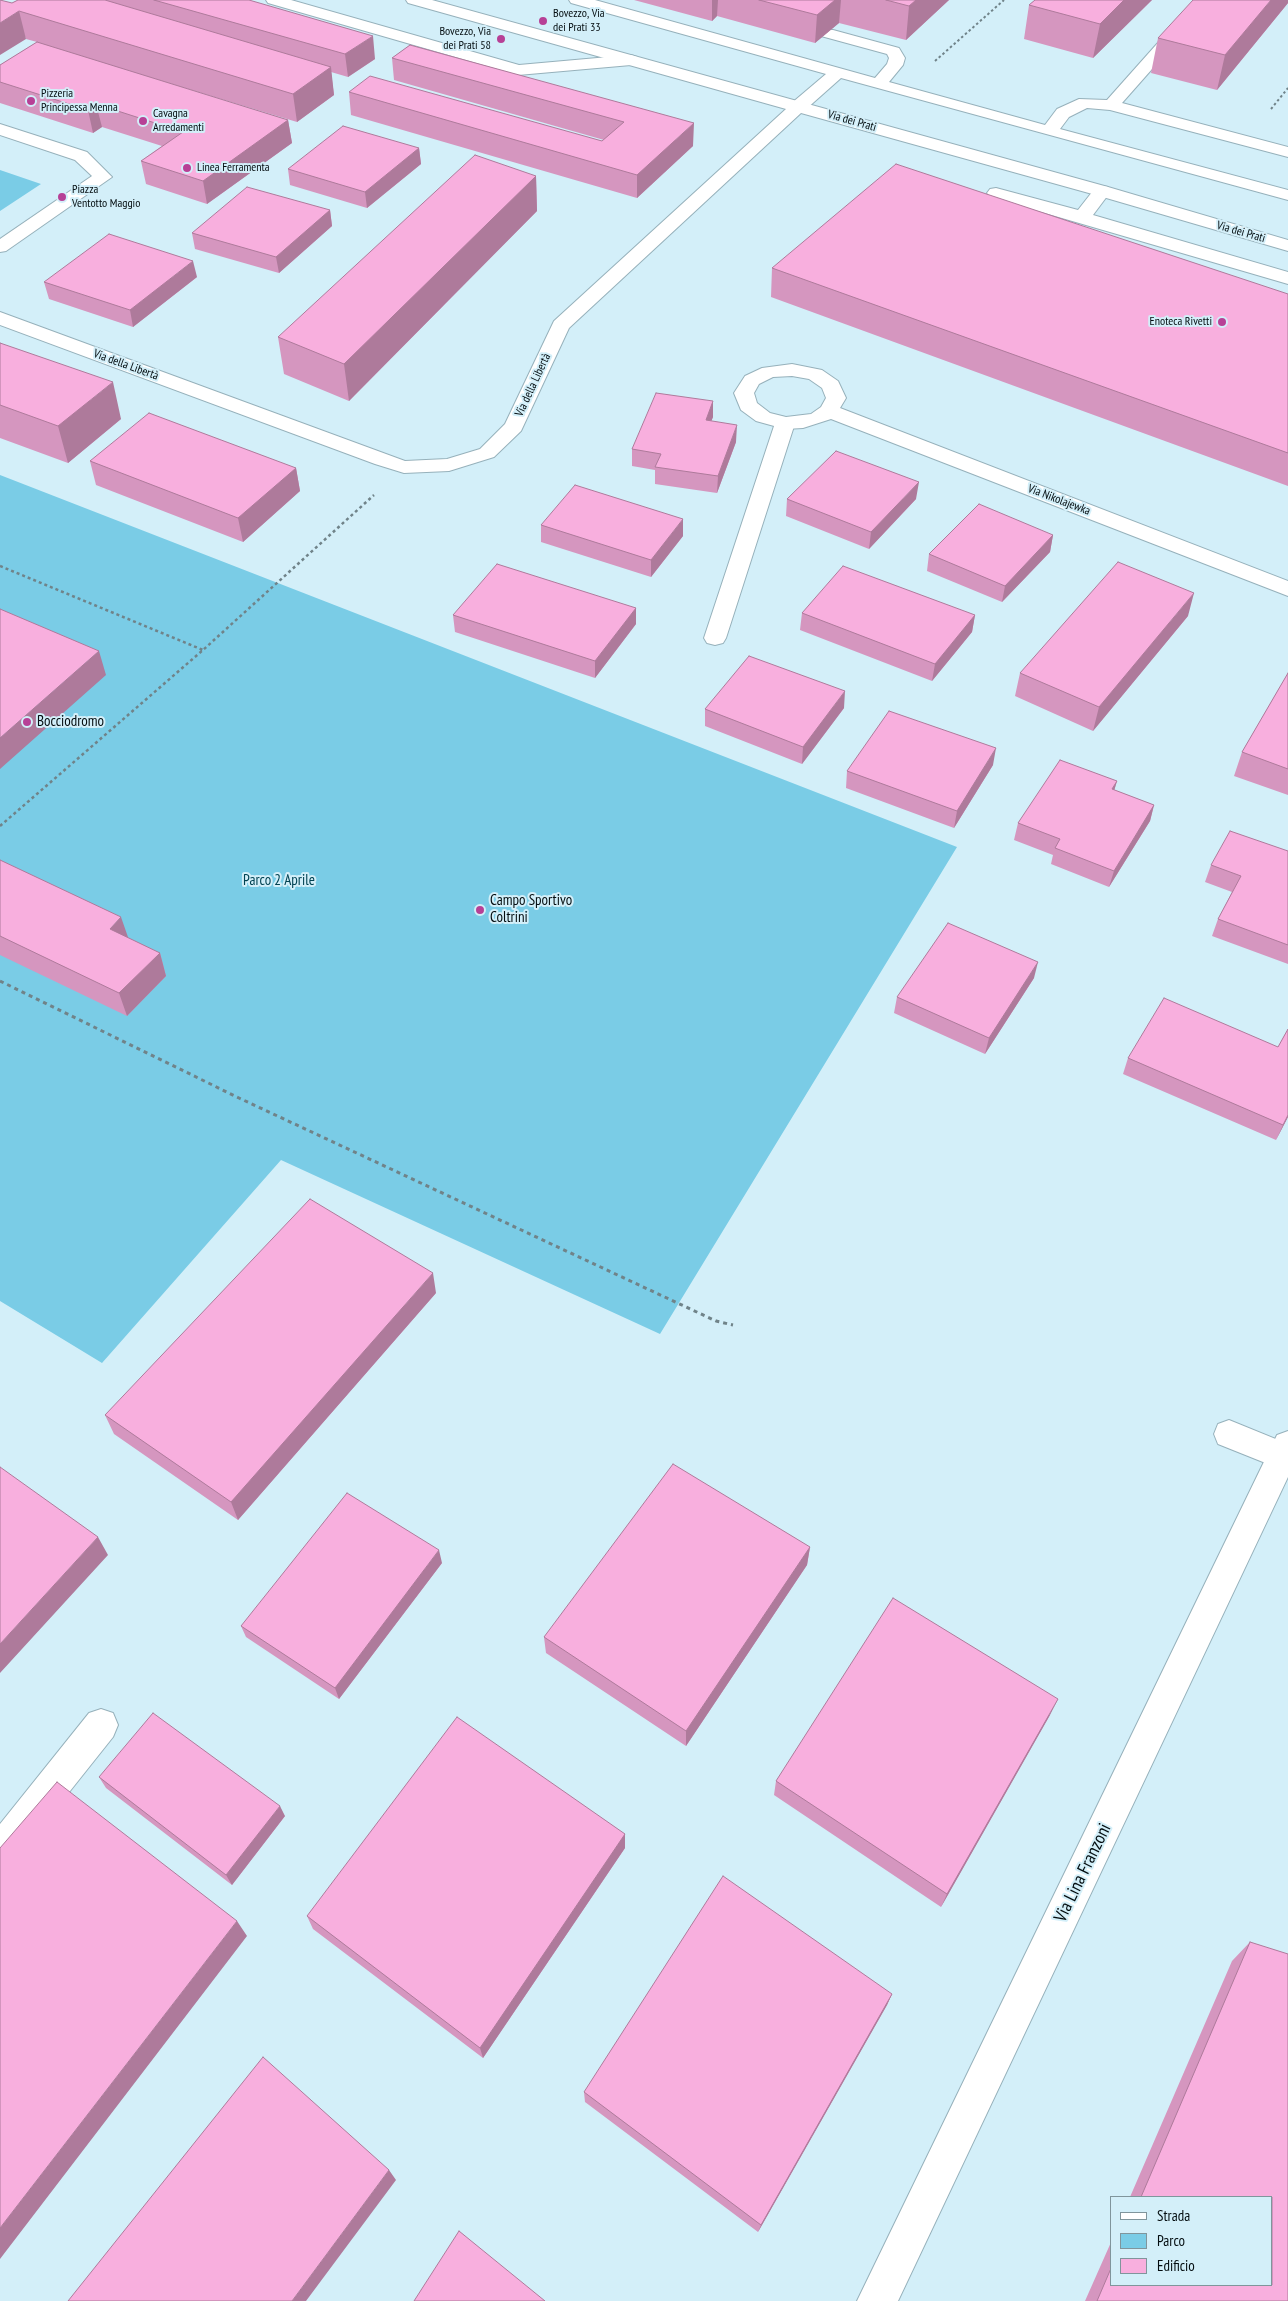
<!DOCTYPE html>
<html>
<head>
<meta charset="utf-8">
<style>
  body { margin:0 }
  #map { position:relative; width:1288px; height:2301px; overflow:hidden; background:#d3eff9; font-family:"PT Sans Narrow",sans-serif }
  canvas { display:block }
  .legend { position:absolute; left:1110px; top:2196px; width:162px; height:90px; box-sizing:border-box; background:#d3eff9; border:1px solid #80959c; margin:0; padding:6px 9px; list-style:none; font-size:15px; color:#040d10 }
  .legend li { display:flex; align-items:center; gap:10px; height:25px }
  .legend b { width:25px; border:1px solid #80959c }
</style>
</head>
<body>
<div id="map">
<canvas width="1288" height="2301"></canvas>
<ul class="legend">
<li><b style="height:6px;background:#fff"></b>Strada</li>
<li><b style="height:14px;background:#7acce6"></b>Parco</li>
<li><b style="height:14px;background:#f8afde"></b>Edificio</li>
</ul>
</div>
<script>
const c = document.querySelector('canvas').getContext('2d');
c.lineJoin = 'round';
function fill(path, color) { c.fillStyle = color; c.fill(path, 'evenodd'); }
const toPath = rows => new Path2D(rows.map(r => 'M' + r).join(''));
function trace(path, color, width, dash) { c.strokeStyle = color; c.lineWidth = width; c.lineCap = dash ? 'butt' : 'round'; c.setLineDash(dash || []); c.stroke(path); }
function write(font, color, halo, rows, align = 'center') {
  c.font = font + ' "PT Sans Narrow",sans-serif'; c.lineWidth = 4; c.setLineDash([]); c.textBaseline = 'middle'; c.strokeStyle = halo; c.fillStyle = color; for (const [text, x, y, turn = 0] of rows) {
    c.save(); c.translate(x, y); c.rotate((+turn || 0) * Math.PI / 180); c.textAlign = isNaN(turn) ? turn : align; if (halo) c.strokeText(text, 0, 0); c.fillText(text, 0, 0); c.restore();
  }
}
fill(toPath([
  [0,170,41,184,0,211],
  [0,475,957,847,660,1334,281,1160,102,1363,0,1301]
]), '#7acce6');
const service = toPath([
  [266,0,291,0,519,65,631,55,637,57,639,60,637,63,631,65,518,75,268,3,266,0],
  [569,0,595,0,875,78,887,64,889,58,887,54,821,36,819,33,821,30,833,30,899,48,905,58,903,65,889,82,1045,125,1057,109,1079,99,1107,100,1196,0,1213,0,1122,103,1288,147,1288,157,1110,110,1087,108,1069,117,1060,129,1288,190,1288,200,841,78,805,110,793,110,791,106,793,102,826,74,571,3,569,0],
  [1102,186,1108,187,1111,191,1093,215,1288,272,1288,284,990,197,987,193,990,189,996,188,1078,210,1096,187,1102,186],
  [785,417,792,419,795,423,726,638,723,643,715,645,707,643,704,638,775,423,778,419,785,417],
  [1229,1420,1288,1444,1288,1468,1283,1470,1218,1444,1214,1434,1218,1424,1229,1420],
  [101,1709,113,1713,118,1725,113,1737,12,1864,0,1869,0,1824,89,1713,101,1709]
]);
const minor = toPath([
  [406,0,432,0,1108,187,1288,240,1288,251,1096,195,801,113,569,328,521,431,494,457,449,471,404,473,375,464,0,325,0,312,405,461,447,459,480,449,505,424,554,321,786,109,408,3,406,0],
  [0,124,87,152,112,177,6,251,0,252,0,239,92,176,75,160,0,135,0,124],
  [792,364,822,370,838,381,846,398,840,408,1288,581,1288,596,831,419,803,428,785,429,756,421,741,410,734,393,745,376,762,368,792,364],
  [792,376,809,379,822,388,826,398,821,407,811,414,786,417,770,413,757,403,754,393,759,384,773,377,792,376],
  [1288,1431,1288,1477,898,2301,857,2301,1277,1435,1288,1431]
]);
trace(service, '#96b1bb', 2);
trace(minor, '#96b1bb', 2);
trace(toPath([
  [935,61,1004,0],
  [1271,109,1288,88]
]), '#708389', 2, [2.5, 2.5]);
trace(toPath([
  [0,566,203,650],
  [0,826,203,650,374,495]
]), '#708389', 2.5, [3, 3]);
trace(toPath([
  [0,981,239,1098,716,1321,733,1325]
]), '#708389', 3, [4, 4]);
fill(service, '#fff');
fill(minor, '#fff');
fill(toPath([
  [18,0,249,0,375,59,348,77,331,72,334,95,297,122,122,69,288,120,292,143,207,204,146,184,141,161,162,146,102,127,93,133,0,103,0,65,37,42,26,39,12,3],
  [634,0,949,0,906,40,839,23,815,43,717,16,712,21],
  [1035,0,1152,0,1093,58,1024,39,1029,5],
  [1288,0,1288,3,1217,90,1151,73,1158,38],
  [410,45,693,146,637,198,351,115,349,92,602,141,604,140,394,80,392,58],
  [419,148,421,164,367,208,290,185,288,169],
  [536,176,537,211,349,401,284,374,278,337],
  [330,210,332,226,279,273,195,249,192,233],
  [772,268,1288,294,1288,486,771,297],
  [197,277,133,327,49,299,44,282],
  [0,343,121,419,68,463,0,438],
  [713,401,713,417,711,421,736,442,717,493,655,484,655,470,632,466,632,449],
  [90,461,296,468,300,491,243,542,96,485],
  [787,499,916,499,869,549,786,516],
  [541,525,683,536,651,577,541,542],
  [1053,535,1050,552,1002,602,927,571,929,554],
  [636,608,636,624,595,678,455,632,453,615],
  [802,613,975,615,972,632,932,681,800,630],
  [1188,616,1093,731,1015,696,1020,673],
  [1288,673,1288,795,1234,776,1242,752],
  [844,708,802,764,705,726,705,709],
  [993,765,954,828,846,788,847,771],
  [1117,781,1114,790,1154,805,1150,821,1109,887,1051,864,1053,855,1014,840,1018,823],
  [1288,851,1288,964,1212,936,1218,919,1232,892,1205,882,1211,865],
  [0,860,128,938,160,953,166,976,127,1016,0,955],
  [1034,978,985,1054,894,1013,897,997],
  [1288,1029,1288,1117,1276,1140,1123,1074,1128,1058,1278,1047],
  [436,1293,238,1520,114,1434,105,1415],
  [810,1547,807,1565,686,1746,546,1653,544,1637],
  [442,1563,339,1699,246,1637,241,1626],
  [1050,1715,941,1907,774,1795,776,1781],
  [99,1777,285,1816,232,1885,106,1788],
  [625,1834,625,1848,483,2058,313,1929,307,1916],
  [1250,1942,1288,2301,1085,2301,1112,2240,1112,2285,1272,2197,1130,2197,1232,1961],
  [892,1994,887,2005,758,2232,585,2102,584,2092]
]), '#d596bf');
fill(toPath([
  [712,0,718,0,717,16,712,21],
  [835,0,841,0,839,23,815,43,817,15],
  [916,0,949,0,906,40,909,6],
  [1124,0,1152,0,1093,58,1100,24],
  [1271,0,1288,0,1288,3,1217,90,1225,55],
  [19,11,26,39,0,55,0,23],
  [373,36,375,59,348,77,345,54],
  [331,67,334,95,297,122,293,94],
  [96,104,102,127,93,133,88,110],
  [288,120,292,143,207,204,203,181],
  [694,123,693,146,637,198,637,175],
  [419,148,421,164,367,208,365,192],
  [536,176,537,211,349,401,344,364],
  [330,210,332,226,279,273,276,257],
  [193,261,197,277,133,327,130,310],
  [113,382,121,419,68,463,58,426],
  [713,401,713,417,705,437,706,420],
  [737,425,736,442,717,493,718,476],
  [296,468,300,491,243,542,238,518],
  [919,482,916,499,869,549,871,532],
  [683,519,683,536,651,577,651,560],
  [1053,535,1050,552,1002,602,1005,586],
  [1194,593,1188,616,1093,731,1099,707],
  [636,608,636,624,595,678,595,661],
  [975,615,972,632,932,681,935,664],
  [99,651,106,675,0,769,0,738],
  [845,691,844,708,802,764,803,747],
  [996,748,993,765,954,828,957,811],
  [1117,781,1112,798,1112,789],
  [1154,805,1150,821,1109,887,1114,871],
  [121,917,129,940,110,929],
  [160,953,166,976,127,1016,119,993],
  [1038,962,1034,978,985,1054,989,1038],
  [1288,1115,1288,1117,1276,1140,1283,1125],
  [433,1273,436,1293,238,1520,231,1502],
  [98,1537,108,1555,0,1673,0,1644],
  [810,1547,807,1565,686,1746,686,1731],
  [439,1550,442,1563,339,1699,335,1688],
  [1058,1699,1050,1715,941,1907,947,1894],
  [280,1806,285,1816,232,1885,226,1875],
  [625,1834,625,1848,483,2058,480,2048],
  [237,1921,247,1936,0,2259,0,2228],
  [892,1994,887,2005,758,2232,761,2225],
  [389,2170,396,2180,306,2301,292,2301]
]), '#ae7a9b');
const building = toPath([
  [0,0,12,3,18,0,105,0,331,67,293,94,19,11,0,23,0,0],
  [154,0,249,0,373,36,345,54,154,0],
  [759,0,835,0,817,15,759,0],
  [886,0,916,0,909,6,886,0],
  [1035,0,1124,0,1100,24,1029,5,1035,0],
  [1193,0,1271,0,1225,55,1158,38,1193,0],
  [37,42,288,120,203,181,141,161,183,132,96,104,88,110,0,82,0,65,37,42],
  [410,45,694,123,637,175,349,92,370,76,602,141,624,122,392,58,410,45],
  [343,126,419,148,365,192,288,169,343,126],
  [475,155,536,176,344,364,278,337,475,155],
  [896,164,1288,294,1288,453,772,268,896,164],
  [247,187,330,210,276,257,192,233,247,187],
  [109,234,193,261,130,310,44,282,109,234],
  [0,343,113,382,58,426,0,405,0,343],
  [656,393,713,401,706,420,737,425,718,476,655,467,661,454,632,449,656,393],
  [149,413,296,468,238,518,90,461,149,413],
  [836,451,919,482,871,532,787,499,836,451],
  [575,485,683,519,651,560,541,525,575,485],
  [979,504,1053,535,1005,586,929,554,979,504],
  [1118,562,1194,593,1099,707,1020,673,1118,562],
  [497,564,636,608,595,661,453,615,497,564],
  [843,566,975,615,935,664,802,613,843,566],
  [0,609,99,651,0,738,0,609],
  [749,656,845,691,803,747,705,709,749,656],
  [1288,673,1288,769,1242,752,1288,673],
  [889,711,996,748,957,811,847,771,889,711],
  [1060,760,1117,781,1112,789,1154,805,1114,871,1055,848,1060,839,1018,823,1060,760],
  [1230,831,1288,851,1288,945,1218,919,1241,876,1211,865,1230,831],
  [0,860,121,917,110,929,160,953,119,993,0,936,0,860],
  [948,923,1038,962,989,1038,897,997,948,923],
  [1164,998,1278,1047,1288,1029,1288,1115,1283,1125,1128,1058,1164,998],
  [310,1199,433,1273,231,1502,105,1415,310,1199],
  [673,1464,810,1547,686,1731,544,1637,673,1464],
  [0,1467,98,1537,0,1644,0,1467],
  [347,1493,439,1550,335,1688,241,1626,347,1493],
  [893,1598,1058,1699,947,1894,776,1781,893,1598],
  [153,1713,280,1806,226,1875,99,1777,153,1713],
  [457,1717,625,1834,480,2048,307,1916,457,1717],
  [57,1782,237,1921,0,2228,0,1848,57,1782],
  [723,1876,892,1994,761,2225,584,2092,723,1876],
  [1250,1942,1288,1954,1288,2301,1097,2301,1112,2266,1112,2285,1272,2285,1272,2197,1141,2197,1250,1942],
  [263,2057,389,2170,292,2301,68,2301,263,2057],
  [459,2231,545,2301,414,2301,459,2231]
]);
fill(building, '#f8afde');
trace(building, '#ae7a9b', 1);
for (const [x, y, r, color] of [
  [543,21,5,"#b74096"],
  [501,39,5,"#b74096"],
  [31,101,5,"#b74096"],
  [143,121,5,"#b74096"],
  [187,168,5,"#b74096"],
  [62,197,5,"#b74096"],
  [1222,322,5,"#b74096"],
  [27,722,5,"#b74096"],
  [480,910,5,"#b74096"]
]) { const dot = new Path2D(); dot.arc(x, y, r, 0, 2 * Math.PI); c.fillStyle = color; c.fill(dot); trace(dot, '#d3eff9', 2); }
write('12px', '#040d10', '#d3eff9', [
  ["Bovezzo, Via",553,14],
  ["dei Prati 33",553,28],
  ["Bovezzo, Via",491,32,"right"],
  ["dei Prati 58",491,46,"right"],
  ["Pizzeria",41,94],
  ["Principessa Menna",41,108],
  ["Cavagna",153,114],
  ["Arredamenti",153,128],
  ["Linea Ferramenta",197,168],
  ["Piazza",72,190],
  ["Ventotto Maggio",72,204],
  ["Enoteca Rivetti",1212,322,"right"]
], 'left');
write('12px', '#040d10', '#d3eff9', [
  ["Via dei Prati",852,121,16],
  ["Via dei Prati",1241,232,16],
  ["Via della Libertà",126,365,20],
  ["Via della Libertà",533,385,-65],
  ["Via Nikolajewka",1059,500,21]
]);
write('15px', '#040d10', '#d3eff9', [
  ["Bocciodromo",37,722],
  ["Campo Sportivo",490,901],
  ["Coltrini",490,918]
], 'left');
write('15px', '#004252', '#d3eff9', [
  ["Parco 2 Aprile",279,881]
]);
write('18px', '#040d10', '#d3eff9', [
  ["Via Lina Franzoni",1083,1873,-64]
]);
</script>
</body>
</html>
